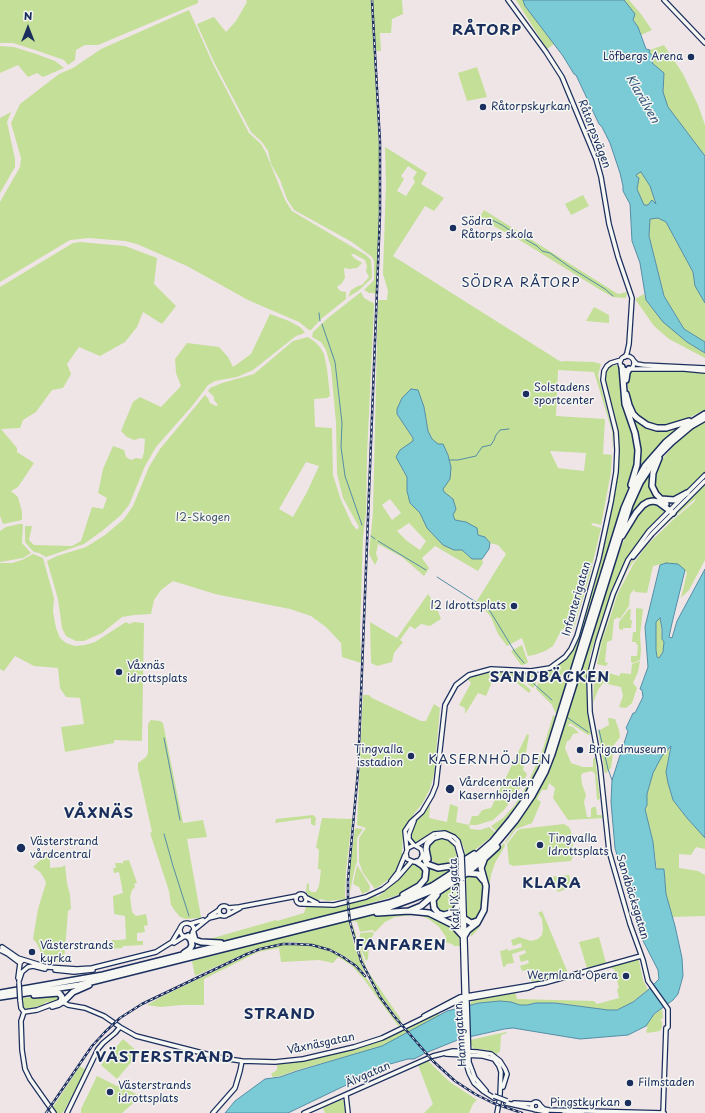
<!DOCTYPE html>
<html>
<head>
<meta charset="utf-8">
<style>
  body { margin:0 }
  #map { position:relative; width:705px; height:1113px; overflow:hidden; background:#efe5e7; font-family:"Playpen Sans",sans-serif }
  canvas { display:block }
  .north { position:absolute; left:8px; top:8px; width:40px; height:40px; -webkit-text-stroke:3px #f6f6f2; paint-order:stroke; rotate:0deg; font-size:11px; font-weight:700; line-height:16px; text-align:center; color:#1b2f5e }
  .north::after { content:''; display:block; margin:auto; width:14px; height:18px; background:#1b2f5e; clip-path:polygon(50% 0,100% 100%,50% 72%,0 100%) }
</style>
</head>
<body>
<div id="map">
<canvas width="705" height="1113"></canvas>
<div class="north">N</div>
</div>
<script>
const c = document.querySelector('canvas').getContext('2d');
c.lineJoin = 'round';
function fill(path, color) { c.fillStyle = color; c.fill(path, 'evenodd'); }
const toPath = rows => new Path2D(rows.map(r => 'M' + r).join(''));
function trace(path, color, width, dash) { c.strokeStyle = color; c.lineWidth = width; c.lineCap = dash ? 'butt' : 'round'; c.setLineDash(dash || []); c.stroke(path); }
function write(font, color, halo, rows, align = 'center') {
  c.font = font + ' "Playpen Sans",sans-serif'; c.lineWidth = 3; c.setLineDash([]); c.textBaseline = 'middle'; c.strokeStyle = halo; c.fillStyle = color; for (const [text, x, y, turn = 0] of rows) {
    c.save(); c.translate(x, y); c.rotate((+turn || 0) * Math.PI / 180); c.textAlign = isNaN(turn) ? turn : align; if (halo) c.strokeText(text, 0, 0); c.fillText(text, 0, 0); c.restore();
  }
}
fill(toPath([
  [0,0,198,0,198,3,98,45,85,45,76,50,75,60,68,65,64,60,38,51,13,43,0,43],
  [246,0,371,0,380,171,376,295,374,293,369,293,364,290,374,280,374,261,372,257,352,242,294,210,287,199,280,180,271,164,268,151,262,142,251,132,214,62,197,24,214,17,226,32,236,21,247,2],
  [373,0,402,0,403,14,392,19,391,33,380,33,381,51,376,51],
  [516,0,523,0,525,6,554,44,550,47,547,49],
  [624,0,629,0,641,14,652,30,641,35],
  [189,10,213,64,249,133,261,144,266,153,285,200,292,211,366,255,371,260,372,276,371,279,358,291,348,297,351,290,358,286,362,285,369,277,366,271,367,266,365,260,354,254,351,254,354,258,362,263,357,268,349,269,344,268,345,278,342,283,337,287,340,291,346,292,346,299,321,319,311,330,309,330,299,322,248,300,187,266,137,244,125,241,89,238,70,240,0,282,0,202,20,167,21,158,11,123,20,104,59,74,73,68,101,49],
  [664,45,683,74,698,105,705,125,705,156,668,107,663,92,664,73,652,63,654,58,649,52,650,50],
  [0,46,14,47,36,54,55,61,64,68,43,77,37,73,28,77,18,65,0,73],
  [477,67,487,97,467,101,458,73],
  [11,112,7,122,15,159,15,167,0,193,0,118],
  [385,147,427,173,421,184,444,198,434,211,425,206,393,256,558,360,562,362,563,361,594,362,601,364,598,375,613,432,611,472,601,525,593,523,591,525,601,528,589,578,573,631,562,629,553,646,545,651,534,655,528,656,522,638,507,646,498,634,491,617,485,610,475,604,506,554,498,545,490,543,485,537,478,535,466,522,455,520,453,515,453,499,444,492,443,488,451,467,448,455,443,445,438,444,432,439,428,431,424,407,418,390,397,414,413,438,414,442,400,450,401,467,407,477,407,491,410,503,420,513,423,519,454,550,462,550,472,559,482,559,483,563,478,571,435,546,422,558,429,568,424,576,402,557,378,544,376,554,378,559,375,565,369,554,373,512,378,300,387,300,388,291,383,274,386,183],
  [408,166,417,172,413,178,415,182,406,196,397,191,404,179,401,176],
  [558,370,594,372,612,431,612,455,603,454,605,419,556,416],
  [550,451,586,453,584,471,558,468],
  [390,499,401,513,392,520,382,505],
  [409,523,426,541,420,550,407,541,397,531],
  [641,172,650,186,656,205,644,206,637,189,639,178,636,176,637,174],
  [583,195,589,206,571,215,565,204],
  [484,210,618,294,627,292,626,298,613,297,602,291,521,241,479,218],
  [658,218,666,222,693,272,695,286,705,303,705,342,684,329,664,296,649,236,650,219],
  [80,242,125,246,157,258,154,284,176,306,162,324,143,312,137,327,125,342,100,356,79,347,67,364,71,374,63,388,52,390,36,412,23,420,20,428,1,429,17,448,17,452,34,463,18,487,11,491,18,497,22,512,22,520,3,524,0,516,0,287,73,243],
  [361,292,364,298,371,302,374,303,374,306,367,455,366,513,363,537,360,631,361,663,342,657,341,643,326,627,311,616,290,609,215,594,173,581,161,590,154,600,151,614,134,615,122,617,102,633,84,641,76,641,66,636,62,628,58,599,47,561,57,556,86,547,105,535,124,519,133,506,149,467,160,449,205,395,208,398,210,403,216,406,218,405,214,400,214,397,208,391,210,388,222,383,254,374,293,341,308,337,315,342,320,347,324,354,327,369,330,396,327,398,314,399,315,427,332,428,333,475,341,500,352,524,357,530,359,527,343,498,337,474,336,423,331,368,326,350,321,342,312,337,313,332,328,318],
  [306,462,319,466,307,492,293,517,279,509],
  [644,294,646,300,651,307,687,342,705,353,705,358,669,339,654,326,635,299],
  [594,307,609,315,609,323,586,321],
  [270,314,289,321,300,327,305,332,302,334,296,336,253,370,237,377,215,381,208,385,193,405,156,447,145,466,129,505,121,515,102,531,84,544,46,557,39,553,34,552,30,548,25,542,25,526,32,526,29,540,34,545,72,546,81,541,92,507,103,509,107,498,98,493,103,469,113,446,124,450,126,457,131,460,136,458,142,459,144,452,145,439,141,438,134,440,127,437,121,431,133,402,140,397,161,407,181,386,176,373,175,359,187,343,219,347,228,357,233,367,251,354],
  [616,365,619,366,621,370,637,447,634,472,619,513,557,716,552,705,536,689,539,680,539,674,545,672,560,664,568,655,574,647,595,579,617,463,619,446,618,434,605,379,605,374,610,366],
  [634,370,697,371,705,373,705,410,686,419,666,425,660,426,646,423,637,416,632,410,629,398,627,375,630,371],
  [626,394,635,418,640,424,652,428,683,424,669,436,653,453,639,472,637,472,640,462,640,450,639,439,626,402],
  [705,422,705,472,683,494,673,498,664,497,657,491,654,480,660,462,676,443,689,431],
  [653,466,650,477,650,485,653,495,662,501,650,500,626,526,638,493],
  [705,485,705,560,689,590,681,598,687,573,685,570,666,563,653,566,647,593,635,592,634,589,633,591,630,594,629,606,620,619,617,617,616,619,614,619,612,640,607,642,605,662,608,663,607,665,605,666,597,664,603,639,618,593,634,563,647,545,673,520,694,502,696,498,652,537,640,552,627,571,618,590,610,614,596,662,595,660,611,605,620,583,631,562,653,534],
  [653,502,664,509,665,511,649,528,633,549,622,568,611,594,590,655,588,672,587,692,588,712,591,734,588,735,570,723,568,726,573,727,579,733,573,734,570,740,567,741,565,748,571,763,583,767,593,767,593,759,595,757,600,799,597,800,595,774,592,771,583,773,581,775,582,784,586,795,584,802,587,817,591,817,591,809,593,807,596,807,597,815,602,815,603,818,568,820,553,798,555,788,549,783,547,790,542,790,537,799,541,802,532,823,516,829,506,843,505,842,529,807,544,779,621,546,636,517,643,507],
  [19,524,23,524,22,543,31,553,23,558,0,562,0,531,6,527],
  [33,554,43,558,54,598,53,612,56,628,60,638,66,643,75,646,85,645,95,642,126,622,129,624,134,622,144,623,142,741,114,740,114,743,65,752,61,727,84,724,80,698,66,697,60,688,58,668,34,666,15,656,4,671,0,669,0,563,12,563,22,560],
  [428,594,436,606,441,619,430,626,421,624,415,629,410,626,400,640,403,642,394,653,392,662,377,666,371,663,370,622,397,638],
  [636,608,643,609,640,635,641,650,640,660,633,663,631,662,631,656,637,656,638,645,636,644,636,642,632,642,633,632,636,632],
  [631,609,630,620,632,620,631,628,623,628,623,630,619,629,619,622,628,610],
  [660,617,662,639,664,642,663,652,659,658,657,657,656,650,656,622],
  [522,645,528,662,526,664,521,665,511,651],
  [640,661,638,672,633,683,637,688,632,703,626,708,619,707,623,696,621,687,603,683,598,690,593,703,594,678,601,677,602,671,619,676,621,673,631,674,632,664],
  [491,670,513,671,520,681,531,690,529,693,512,679,511,680,507,677,491,674,488,680,492,682,486,696,478,693,465,714,465,708,459,705,471,683,467,678,475,674],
  [521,672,537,673,536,684,533,688,521,679,520,676],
  [363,695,369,695,372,698,421,721,426,721,434,704,440,708,434,774,430,789,422,804,413,815,413,817,408,822,403,831,402,855,396,870,388,880,375,889,363,873,359,862,359,838,366,828,357,825],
  [553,715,557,718,543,758,536,774,529,789,515,810,497,832,491,826,503,818,515,805,527,785,543,749],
  [608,718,615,719,619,730,620,737,614,745,611,768,605,774,598,731,609,725],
  [151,720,160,721,163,723,183,823,203,820,207,837,187,839,201,917,199,918,186,919,180,917,175,911,171,905,169,891,150,833,152,832,138,769,138,763,146,757,148,753,148,725,149,722],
  [527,734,529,735,523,770,527,774,521,787,504,810,493,820,477,825,469,825,470,829,480,830,489,827,496,833,465,858,464,848,458,837,446,831,439,830,432,832,426,836,420,842,414,842,410,837,413,826,428,805,430,806,429,818,447,822,450,804,458,807,456,822,469,825,472,816,478,816,482,810,491,808],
  [670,746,666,772,668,783,673,800,687,818,705,838,705,849,696,847,691,855,679,854,679,868,698,871,705,875,705,916,672,917,666,894,664,883,665,869,657,869,653,842,645,809,647,805,647,794,653,773,662,756],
  [313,815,316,818,315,826,311,824,311,818,275,823,276,819],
  [322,818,352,819,346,871,345,896,346,899,328,901,320,899,319,900,317,900,309,896,306,892,307,883,309,884,309,890,312,892,316,892,319,886,321,870,318,869,319,850,316,847],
  [564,824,569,827,571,831,574,854,571,861,513,866,509,864,507,844,517,831,520,829],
  [355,828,363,829,357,838,357,862,355,867,350,892,350,866],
  [441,838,447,839,454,845,458,861,452,864,442,865,437,864,430,859,428,852,429,845,433,840],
  [504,843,505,846,495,863,491,875,485,915,479,928,471,937,471,929,485,909,483,870,486,861],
  [50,851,50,868,62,867,65,865,67,883,70,895,71,909,68,911,64,963,40,959,40,950,36,942,33,939,38,909,46,883,44,878,40,872,33,867],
  [423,859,430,868,459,865,459,867,434,882,414,891,423,886,428,876,428,871,419,862],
  [129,860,137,883,134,884,135,887,132,890,130,897,132,912,136,916,146,914,148,925,144,926,145,932,137,933,137,941,143,941,143,945,123,946,122,948,111,949,112,940,120,940,126,939,125,916,114,914,114,912,113,896,123,893,119,872,114,873,113,868,116,868,115,863,122,863,123,865,123,861],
  [417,864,422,867,425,871,423,881,405,892,395,896,350,909,349,904,357,902,376,896,377,897,383,893,386,889,403,875,408,868,412,865],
  [357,865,370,886,369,891,362,894,359,887,353,884],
  [466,875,477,875,482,881,483,888,481,911,477,919,470,921,467,915],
  [569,875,572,887,558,892,550,877],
  [459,880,459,901,454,911,442,913,436,908,434,900,437,896],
  [347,904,348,910,228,940,206,940,276,920,277,921,304,913,306,907,300,906,308,905,330,907],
  [542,911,568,973,537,982,532,981,527,978,532,975,531,969,522,971,520,966,529,963,528,960,521,962,519,956,526,953,525,950,512,954,514,963,506,964,506,966,503,967,500,951,505,950,507,948,508,951,522,947,521,943,513,946,511,940,519,937,531,941,538,939,542,935,543,929,542,919,538,913],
  [396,912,427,913,452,926,459,934,460,946,454,946,452,944,445,942,446,940,445,938,446,937,439,927,430,920,422,916,412,915,395,917,385,922,375,932,372,930,360,932,357,922,353,921,353,919,358,918],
  [351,919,367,970,400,1018,402,1024,381,996,366,970,355,938],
  [348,920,355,948,365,973,348,958,331,949,307,943,290,942,255,949,195,976,192,961],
  [372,932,374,933,369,944,368,959,366,961,359,943,360,934,361,933],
  [599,937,606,963,587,968,579,942],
  [283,945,298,945,316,947,335,953,346,960,356,968,367,979,400,1026,399,1027,363,978,351,965,338,957,333,963,319,960,281,962,279,948,258,952,204,979,204,1005,181,1005,161,1007,147,1005,163,996,248,955,265,949],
  [635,959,638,959,639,961,643,980,648,990,627,1006,617,1010,608,1010,555,1003,536,1003,528,1005,520,1005,511,1002,500,1001,479,1003,470,1005,472,1000,473,1002,473,1000,515,992,517,999,594,1001,597,1004,619,998,617,989,619,988,614,969,612,969,611,966],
  [55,995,57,995,60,998,59,1000,55,1002,46,1002,43,1005,27,1009,22,1006,22,998],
  [662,1009,663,1018,660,1020,662,1022,662,1027,660,1031,647,1033,646,1030,648,1028,646,1026,652,1016],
  [437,1011,440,1016,381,1047,297,1070,280,1076,273,1077,271,1074,277,1070,277,1064,292,1063,364,1046,386,1038],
  [506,1032,507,1033,501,1035,500,1052,498,1052,497,1055,488,1050,474,1049,471,1045,470,1040],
  [123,1039,139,1053,117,1079,101,1065],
  [428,1061,450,1082,477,1100,473,1104,469,1113,424,1113,433,1104,418,1065],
  [80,1066,86,1070,64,1111,62,1113,57,1113,53,1107],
  [97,1076,117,1086,119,1085,140,1096,139,1098,122,1113,81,1113,81,1109],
  [340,1100,343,1100,344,1102,345,1113,325,1113,323,1108]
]), '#c4df97');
const water = toPath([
  [523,0,624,0,635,14,633,20,638,27,646,49,650,50,649,52,654,58,652,63,664,73,663,92,668,107,705,156,705,303,695,286,693,272,666,222,658,218,650,219,649,236,664,296,684,329,705,342,705,353,687,342,663,322,646,300,640,263,632,241,630,204,623,191,623,186,620,173,610,143,602,127,599,124,576,75,574,74,563,56,525,6,523,0],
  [641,172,650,186,656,204,652,200,648,205,644,205,637,189,639,178,636,176,637,174,641,172],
  [411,389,418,390,424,407,428,431,432,439,438,444,443,444,448,455,451,467,450,479,443,489,444,492,453,499,456,509,453,515,455,520,466,522,477,528,478,535,485,537,490,543,489,549,482,559,472,559,462,550,454,550,443,545,427,528,420,513,410,503,407,491,407,477,396,457,400,450,413,441,413,438,397,414,397,409,402,398,411,389],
  [666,563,678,564,685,570,672,623,669,637,672,638,677,621,705,569,705,838,687,818,673,800,668,783,666,772,671,746,662,756,653,773,647,794,647,805,645,809,653,842,656,869,664,869,666,894,675,926,682,958,683,976,678,994,673,1000,654,1014,646,1026,628,1035,580,1039,513,1028,504,1029,460,1039,423,1054,422,1055,414,1059,408,1059,390,1064,288,1113,225,1113,235,1101,265,1079,280,1077,297,1071,382,1046,447,1011,479,1003,500,1001,511,1002,520,1005,527,1005,536,1003,555,1003,608,1010,617,1010,633,1002,648,990,659,979,658,970,639,933,615,848,611,802,612,780,628,731,626,728,633,713,635,713,643,697,642,690,640,689,648,667,645,627,660,565,666,563],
  [660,618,662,629,662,639,664,642,663,652,659,658,657,657,656,650,656,622,660,618]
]);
fill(water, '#7bcbd6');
trace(water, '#558da6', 1);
trace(toPath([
  [492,220,502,225,511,231,537,246,542,251,550,253,571,268,605,289,613,296],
  [319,313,320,321],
  [322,324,335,362,342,423,341,447,345,476,362,525],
  [449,460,458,460,476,456,482,447,491,445,494,440,496,435,500,430,509,429],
  [371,536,375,539],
  [378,541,426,570],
  [437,577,490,611,515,652,524,663],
  [528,677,534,684,552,700],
  [568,718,588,732],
  [599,730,608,769,612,780],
  [164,738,180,820],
  [164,834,173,866,189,916]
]), '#558da6', 1);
const secondary = toPath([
  [508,0,546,52,562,77,596,159,601,177,609,224,618,257,632,298,629,344,627,353,625,357],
  [664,0,705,43],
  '620 363a7 7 0 1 1 14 0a7 7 0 1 1-14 0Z',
  [634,361,637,364,643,365,705,368],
  [631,369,684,369,705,371],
  [633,557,652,534,705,481],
  [431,839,442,836,449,838,457,845,460,856],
  [414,845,408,848,406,853,407,859,414,862,419,861,423,855,421,849,414,845,409,839,409,834,414,821],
  [417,845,434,834,445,833,454,837,458,841,462,855],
  [407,850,405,831,411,822,422,812,432,795,436,785,445,705,456,685,469,675,491,669,531,671,550,668,565,657,571,649,577,636,599,558,611,502,616,472,617,450,616,432,603,380,604,371,607,366,611,363,621,360],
  [463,879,469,1062,475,1078,486,1091],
  [391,881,398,872,405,855],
  [461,881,466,1063,469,1073,474,1083,483,1091,494,1098],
  '296 899a5 5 0 1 1 10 0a5 5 0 1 1-10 0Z',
  [305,897,317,903],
  [303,904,334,905,366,897,383,889,397,878,411,862],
  '219 911a5 5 0 1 1 10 0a5 5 0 1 1-10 0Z',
  [228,908,239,907,297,896],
  [229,914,240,908],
  [210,916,219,910],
  '180 930a7 7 0 1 1 14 0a7 7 0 1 1-14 0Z',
  [190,924,203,920],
  [193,931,209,918,221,915],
  [174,943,185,936],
  [2,947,18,958,47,967,77,969,92,968,156,952,172,942,181,927],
  [0,950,8,954,20,963],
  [55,970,74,972,93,970],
  [18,978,20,963,23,960],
  [19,981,22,972,28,967,33,966,45,969],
  [20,1000,21,1008,24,1012],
  [52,1007,59,1005,63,1002],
  [24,1012,37,1010,61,1001,68,1005,85,1008,104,1016,120,1027,136,1036,222,1058,242,1061,275,1062,303,1059,354,1047,382,1038,460,1000,528,988,533,986],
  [24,1012,21,1021,22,1050,25,1069,30,1079,54,1113],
  [424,1016,460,997,544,983,641,956],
  [666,1029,668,1027,668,1009,648,981,643,960,630,924,609,851,600,766,590,712,589,677,598,641,613,594,628,560,649,531,705,475],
  [477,1052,491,1054,500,1061,505,1069,507,1074,503,1087],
  [446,1054,483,1056,494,1059,499,1066,501,1072,500,1095],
  [346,1095,348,1113],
  '532 1106a4 4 0 1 1 8 0a4 4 0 1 1-8 0Z',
  [506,1103,533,1109],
  [514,1103,532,1104],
  [540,1105,544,1109,549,1110,664,1113],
  [537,1110,547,1112],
  [564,1112,582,1113],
  [67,1113,98,1049,103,1043,115,1033,120,1027],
  [213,1113,235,1088,240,1071,242,1061],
  [304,1113,433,1056,453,1051,478,1052],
  [497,1113,500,1097],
  [663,1113,666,1028]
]);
const highway = toPath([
  [622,367,625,404,635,433,638,450,637,465,631,485],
  [626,380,627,373,629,369],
  [626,394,629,405,633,414,637,418,647,425,657,428,666,428,689,421],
  [659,458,653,473,652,486,656,494,666,504],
  [661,499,674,500,687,493],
  [622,536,636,513,643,505,648,502,653,501,658,502,673,513],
  [423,855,427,864,438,868,451,866,463,861,474,854],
  [428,859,426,849,427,844,433,838],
  [467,873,478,874,483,880],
  [403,895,419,886,425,879,426,870,423,866,417,862],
  [437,895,433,900,434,908,438,913,444,915,454,912,461,901],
  [409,911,421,906,435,894,467,873,484,859,497,847],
  [377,913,409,911,429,913,453,925,462,935],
  [465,919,471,923,477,921],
  [193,933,195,940,201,942,221,943],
  [465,935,468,930,477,923,484,910,486,886,481,868,484,860],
  [184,953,190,949,192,945,191,940,188,936],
  [0,993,103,975,389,903,410,895,432,886,469,862,492,842,511,819,525,800,541,770,548,753,624,508,633,487,645,466,666,442,684,427,705,414],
  [34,995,59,993,62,997,61,1001],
  [0,997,79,985,103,979,390,907,412,899,434,890,455,877,480,858,495,845,515,821,532,796,545,772,552,754,630,505,640,483,657,457,672,442,691,426,705,418],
  [63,1002,73,992,89,985]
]);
trace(secondary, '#1b2f5e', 6);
trace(highway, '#1b2f5e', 8);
trace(secondary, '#f6f6f2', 3.5);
trace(highway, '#f6f6f2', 5);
const rail = toPath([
  [372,0,380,142,380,214,358,771,348,880,348,904,350,922,361,961,380,997,394,1016,433,1061,455,1081,475,1094,493,1103,522,1113],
  [46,1113,92,1046,105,1032,120,1018,142,1004,247,954,260,949,283,944,295,944,312,945,330,950,343,957,356,966,365,976]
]);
trace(rail, '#1b2f5e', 2.5);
trace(rail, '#f6f6f2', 1, [3]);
const secondaryBridge = toPath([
  [462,855,463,879],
  [460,856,461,881],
  [19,983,20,1000],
  [494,1096,507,1101]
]);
trace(secondaryBridge, '#1b2f5e', 6, []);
trace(secondaryBridge, '#f6f6f2', 3.5);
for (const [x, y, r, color] of [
  [691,57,4,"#1b2f5e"],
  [483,107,4,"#1b2f5e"],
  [453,228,4,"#1b2f5e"],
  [526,394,4,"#1b2f5e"],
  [514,606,4,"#1b2f5e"],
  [119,672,4,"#1b2f5e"],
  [580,750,4,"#1b2f5e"],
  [411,756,4,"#1b2f5e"],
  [450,789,5,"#1b2f5e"],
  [540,845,4,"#1b2f5e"],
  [21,848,5,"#1b2f5e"],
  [32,952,4,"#1b2f5e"],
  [626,976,4,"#1b2f5e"],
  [630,1083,4,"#1b2f5e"],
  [110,1092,4,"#1b2f5e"],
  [628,1103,4,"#1b2f5e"]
]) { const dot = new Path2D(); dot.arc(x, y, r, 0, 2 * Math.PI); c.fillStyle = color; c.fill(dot); trace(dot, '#f6f6f2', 1.5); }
write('11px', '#1b2f5e', '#f6f6f2', [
  ["Löfbergs Arena",683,57,"right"],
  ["Råtorpskyrkan",491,107],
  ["Södra",461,222],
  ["Råtorps skola",461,235],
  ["Solstadens",534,388],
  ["sportcenter",534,401],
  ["I2 Idrottsplats",506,606,"right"],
  ["Våxnäs",127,666],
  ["idrottsplats",127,679],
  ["Tingvalla",403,750,"right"],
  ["isstadion",403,763,"right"],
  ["Brigadmuseum",588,750],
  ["Vårdcentralen",459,783],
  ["Kasernhöjden",459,796],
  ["Tingvalla",548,839],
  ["Idrottsplats",548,852],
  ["Västerstrand",30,842],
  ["vårdcentral",30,855],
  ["Västerstrands",40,946],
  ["kyrka",40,959],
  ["Wermland Opera",618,976,"right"],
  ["Filmstaden",638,1083],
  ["Västerstrands",118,1086],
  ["idrottsplats",118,1099],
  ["Pingstkyrkan",620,1103,"right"]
], 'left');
write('11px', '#1b2f5e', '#f6f6f2', [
  ["Råtorpsvägen",594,134,69],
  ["Infanterigatan",577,599,-74],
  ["Karl IX:s gata",455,894,-92],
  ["Sandbäcksgatan",632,897,73],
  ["Hamngatan",461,1035,-94],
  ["Våxnäsgatan",321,1044,-12],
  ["Älvgatan",368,1075,-24]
]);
write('11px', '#455b6c', '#f6f6f2', [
  ["I2-Skogen",203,518]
]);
write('italic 12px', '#33567c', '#f6f6f2', [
  ["Klarälven",642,99,60]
]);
c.letterSpacing = '1px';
write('13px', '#1b2f5e', '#f6f6f2', [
  ["SÖDRA RÅTORP",521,283],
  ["KASERNHÖJDEN",490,760]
]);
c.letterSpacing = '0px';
c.letterSpacing = '1px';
write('bold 15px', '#1b2f5e', '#f6f6f2', [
  ["RÅTORP",487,31],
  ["SANDBÄCKEN",550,678],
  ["VÅXNÄS",99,814],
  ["KLARA",552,884],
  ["FANFAREN",401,946],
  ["STRAND",280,1015],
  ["VÄSTERSTRAND",165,1058]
]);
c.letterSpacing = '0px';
</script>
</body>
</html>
